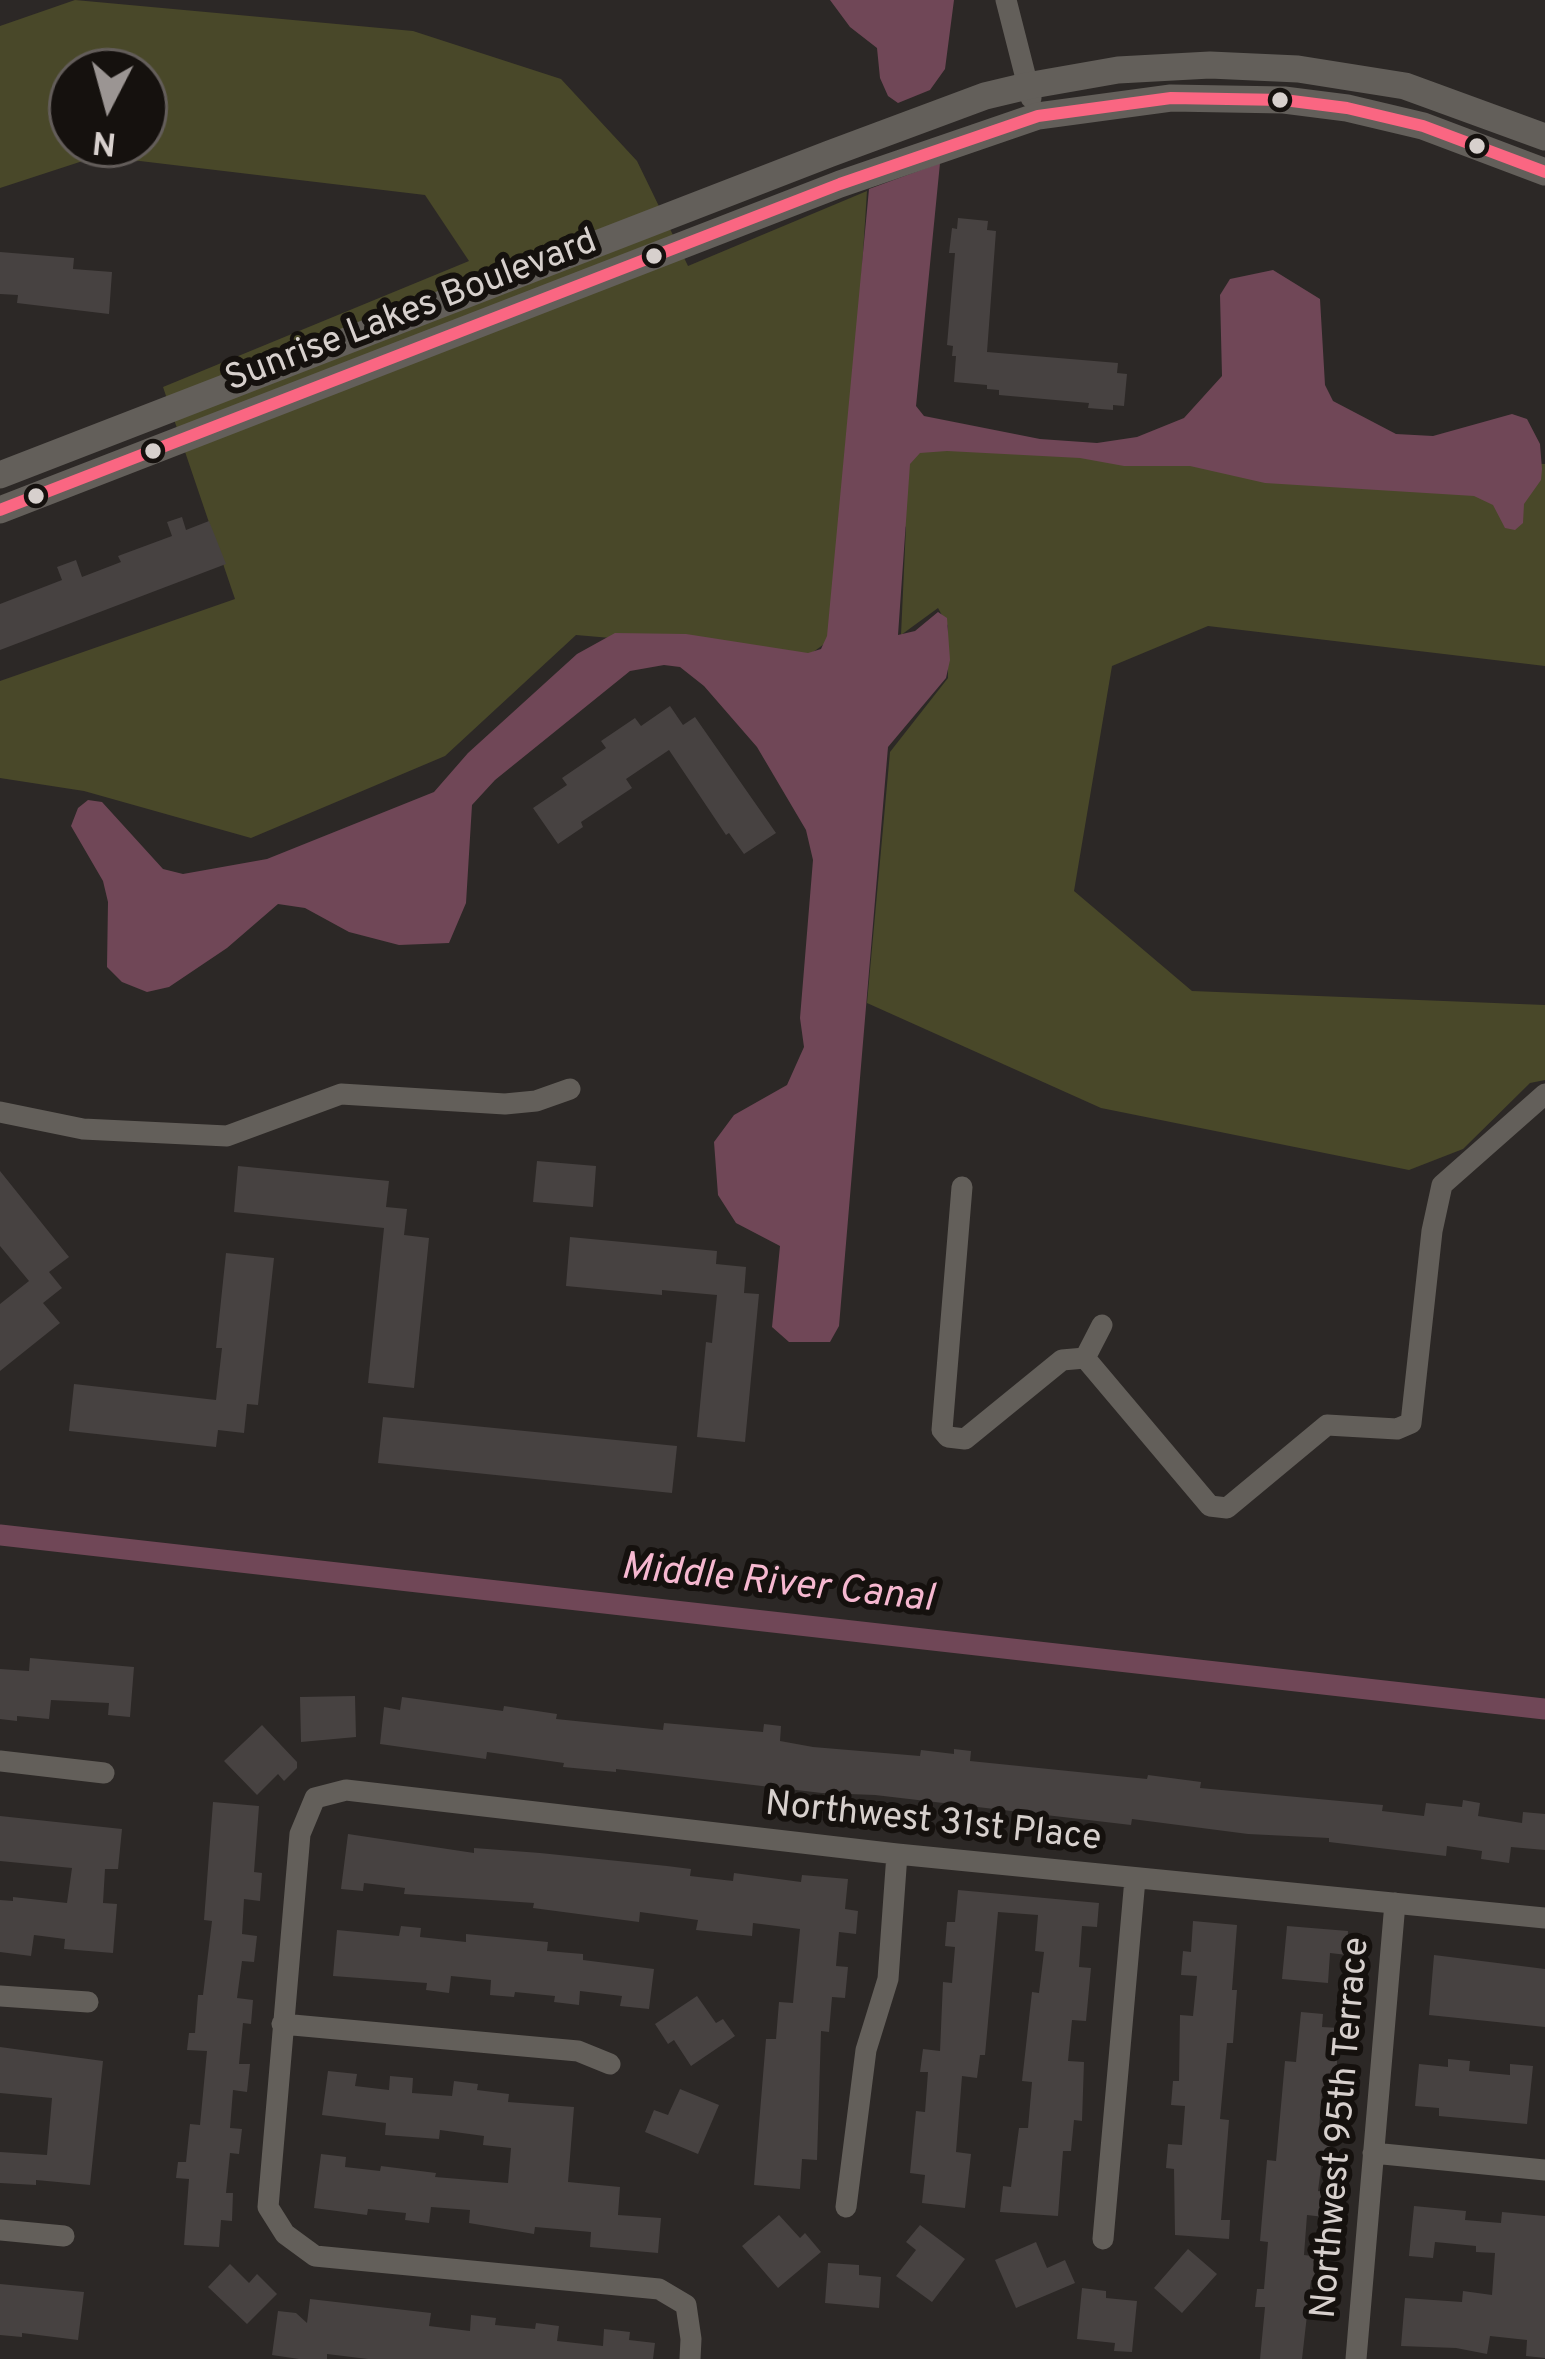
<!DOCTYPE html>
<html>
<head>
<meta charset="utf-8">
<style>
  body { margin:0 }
  #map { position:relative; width:1545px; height:2359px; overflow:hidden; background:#2c2826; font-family:Overpass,sans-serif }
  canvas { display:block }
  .north { position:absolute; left:48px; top:48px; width:120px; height:120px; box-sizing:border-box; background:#15110e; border:3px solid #635d5a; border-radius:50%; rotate:186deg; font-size:33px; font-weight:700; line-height:48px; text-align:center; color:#d7d0cd }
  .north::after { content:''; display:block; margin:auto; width:42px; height:54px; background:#9b9593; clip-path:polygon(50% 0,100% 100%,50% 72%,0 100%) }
</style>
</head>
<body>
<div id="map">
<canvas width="1545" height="2359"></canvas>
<div class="north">N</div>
</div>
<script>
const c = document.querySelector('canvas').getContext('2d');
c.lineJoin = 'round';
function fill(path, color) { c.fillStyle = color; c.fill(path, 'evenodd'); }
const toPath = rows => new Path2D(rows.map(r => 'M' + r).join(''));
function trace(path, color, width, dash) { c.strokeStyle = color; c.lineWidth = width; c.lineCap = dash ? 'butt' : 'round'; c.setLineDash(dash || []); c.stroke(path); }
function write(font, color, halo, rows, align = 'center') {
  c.font = font + ' Overpass,sans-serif'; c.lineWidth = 12; c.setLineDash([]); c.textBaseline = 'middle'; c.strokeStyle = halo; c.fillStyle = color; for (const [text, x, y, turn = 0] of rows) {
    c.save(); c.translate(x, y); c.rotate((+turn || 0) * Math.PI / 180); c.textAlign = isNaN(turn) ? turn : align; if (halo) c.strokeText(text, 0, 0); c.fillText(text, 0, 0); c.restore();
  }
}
fill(toPath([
  [75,0,413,31,561,79,637,161,688,266,867,191,847,501,908,445,1545,464,1545,666,1208,626,1112,666,1074,891,1192,991,1545,1005,1545,1080,1530,1083,1463,1149,1409,1170,1101,1108,867,1003,890,752,948,678,948,626,938,608,901,635,906,526,827,642,809,655,576,635,445,756,251,838,84,791,0,778,0,681,235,599,163,387,469,261,425,195,98,156,0,188,0,26],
  [72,72,144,72,144,144,72,144]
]), '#494829');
fill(toPath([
  [830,0,954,0,945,69,930,90,898,103,888,96,880,78,877,48,850,27],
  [940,163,916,406,924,416,1040,439,1097,443,1137,437,1184,418,1222,376,1220,295,1230,279,1273,270,1320,299,1325,385,1333,401,1396,434,1433,436,1512,414,1527,419,1540,444,1542,469,1541,480,1524,504,1523,523,1515,530,1505,528,1493,505,1474,496,1265,483,1190,466,1124,466,1080,458,947,451,920,453,910,464,898,635,915,631,938,612,947,618,950,660,946,678,888,747,839,1326,830,1342,789,1342,772,1327,780,1246,736,1223,718,1195,714,1142,734,1115,787,1085,804,1047,800,1018,813,860,806,830,757,747,704,686,680,667,664,665,630,671,495,780,472,805,466,903,449,943,399,945,349,932,305,908,278,904,227,948,169,987,147,992,122,982,107,967,108,902,103,881,71,826,78,808,88,800,102,802,163,869,183,874,267,859,434,792,468,753,577,654,615,633,686,634,808,653,821,649,827,636,869,189]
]), '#704757');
trace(toPath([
  [0,1535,1545,1709]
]), '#704757', 21);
fill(toPath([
  [958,218,988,221,987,230,996,231,987,352,1118,363,1117,373,1127,374,1124,406,1113,405,1113,410,1088,408,1089,403,999,395,999,390,987,389,987,385,954,382,956,356,952,356,953,346,947,345,955,253,949,253,952,228,957,229],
  [0,252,74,258,73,269,112,272,109,314,17,303,18,295,0,294],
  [182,517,186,530,209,521,226,564,0,650,0,604,62,580,57,567,76,560,82,577,121,562,118,556,172,536,167,522],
  [670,706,683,725,695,717,776,833,744,854,729,833,726,835,669,750,626,779,632,788,581,822,583,827,558,844,533,808,567,785,562,778,606,748,601,741,635,718,641,726],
  [537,1161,596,1166,593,1207,533,1202],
  [238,1166,389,1181,386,1207,407,1209,404,1235,429,1238,414,1388,368,1383,384,1228,234,1212],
  [0,1171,69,1257,49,1272,62,1288,43,1303,60,1323,0,1371,0,1304,29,1281,0,1246],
  [570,1237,717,1251,716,1264,746,1267,744,1293,759,1294,745,1442,697,1437,706,1342,712,1343,717,1295,662,1290,662,1295,566,1286],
  [226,1253,274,1258,258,1405,247,1404,244,1433,218,1430,216,1447,69,1431,74,1384,216,1400,222,1348,216,1348],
  [383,1417,677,1446,672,1493,378,1463],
  [30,1658,134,1667,130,1717,108,1715,109,1703,51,1700,49,1719,17,1716,17,1721,0,1719,0,1669,29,1671],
  [355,1696,356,1737,301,1742,300,1697],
  [402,1697,503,1711,504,1706,557,1714,556,1719,663,1730,664,1723,763,1732,764,1724,781,1726,780,1741,813,1747,920,1756,921,1750,954,1754,954,1749,971,1751,970,1761,1147,1779,1148,1775,1201,1782,1200,1788,1383,1805,1382,1811,1424,1816,1426,1803,1462,1807,1463,1800,1480,1803,1478,1816,1522,1823,1523,1812,1545,1814,1545,1850,1511,1847,1509,1863,1481,1859,1482,1851,1447,1846,1446,1856,1329,1842,1329,1838,1248,1834,1132,1819,1131,1825,875,1795,822,1793,616,1769,616,1772,563,1767,564,1763,487,1752,486,1759,380,1744,384,1707,400,1710],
  [262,1725,297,1762,297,1768,284,1781,278,1774,257,1795,224,1761],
  [213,1802,259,1806,254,1872,262,1873,260,1901,244,1899,242,1934,257,1936,254,1962,242,1961,237,1998,253,2000,251,2024,243,2023,239,2064,250,2064,247,2092,233,2090,230,2128,242,2129,239,2154,230,2153,226,2193,233,2193,232,2221,221,2220,219,2247,184,2245,189,2179,176,2178,178,2162,186,2162,190,2124,200,2125,207,2051,187,2050,189,2033,195,2033,198,1995,203,1995,212,1921,204,1920],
  [0,1816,122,1829,118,1869,105,1869,103,1903,117,1904,113,1953,64,1949,65,1939,34,1935,31,1956,0,1952,0,1900,13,1901,13,1897,67,1903,72,1868,0,1861],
  [348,1834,474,1853,474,1848,540,1853,667,1866,691,1869,690,1876,733,1881,734,1873,801,1882,802,1875,848,1879,845,1909,858,1911,856,1934,839,1932,836,1966,848,1967,845,1998,832,1997,829,2032,821,2031,817,2160,802,2159,800,2189,754,2185,766,2039,776,2039,779,2002,793,2003,800,1929,753,1923,752,1936,696,1930,698,1920,640,1912,639,1922,533,1908,534,1903,404,1894,405,1888,364,1883,363,1891,341,1889],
  [958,1890,1099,1903,1097,1927,1082,1926,1079,1967,1091,1968,1086,2021,1072,2020,1068,2061,1084,2062,1082,2121,1074,2120,1071,2151,1063,2151,1058,2216,1000,2212,1003,2186,1011,2187,1019,2128,1028,2128,1032,2082,1022,2081,1032,1992,1039,1993,1044,1952,1035,1951,1038,1915,998,1912,985,2055,980,2055,977,2078,962,2076,956,2152,971,2154,965,2208,922,2203,925,2175,910,2173,916,2111,925,2112,928,2072,920,2072,923,2049,940,2051,943,1982,952,1983,955,1947,945,1946,947,1922,955,1922],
  [1193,1921,1237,1925,1232,1990,1237,1990,1233,2043,1227,2043,1220,2119,1229,2120,1221,2220,1230,2220,1229,2239,1175,2235,1174,2169,1166,2168,1168,2144,1182,2145,1185,2106,1171,2105,1173,2081,1179,2081,1180,2015,1193,2016,1197,1976,1181,1975,1183,1951,1191,1952],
  [401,1926,421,1928,420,1937,466,1942,466,1934,548,1942,547,1951,583,1954,583,1960,654,1969,649,2009,620,2006,622,1996,580,1991,579,2005,554,2002,555,1996,515,1992,514,1997,490,1995,491,1980,451,1976,449,1993,426,1990,427,1983,333,1976,337,1930,399,1936],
  [1287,1926,1348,1931,1347,1955,1330,1953,1328,1983,1282,1979],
  [1434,1955,1545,1969,1545,2027,1429,2015],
  [697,1996,716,2023,723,2019,735,2036,691,2066,674,2040,668,2044,655,2024],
  [1301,2012,1323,2014,1322,2027,1339,2028,1335,2096,1322,2095,1319,2127,1332,2128,1330,2152,1323,2151,1318,2191,1326,2192,1324,2217,1307,2215,1304,2255,1321,2257,1319,2280,1311,2280,1302,2359,1260,2359,1265,2307,1255,2307,1257,2289,1264,2289,1268,2242,1260,2241,1267,2160,1276,2161,1285,2061,1296,2062],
  [0,2047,103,2061,90,2185,36,2180,36,2185,0,2183,0,2152,47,2155,52,2098,0,2093],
  [1448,2059,1470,2061,1469,2071,1510,2075,1510,2064,1533,2066,1527,2124,1439,2116,1439,2108,1415,2106,1419,2064,1448,2067],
  [328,2071,357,2074,355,2086,389,2090,390,2076,413,2078,412,2093,452,2096,454,2081,478,2084,477,2090,509,2094,508,2102,574,2107,568,2182,620,2187,618,2215,661,2218,658,2253,590,2247,591,2232,535,2227,534,2234,469,2223,470,2210,431,2207,429,2223,405,2220,406,2213,368,2209,367,2215,314,2208,321,2154,346,2157,345,2167,380,2171,381,2166,436,2173,435,2177,508,2183,511,2148,483,2145,484,2136,440,2130,439,2139,385,2135,386,2123,322,2115],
  [680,2089,719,2105,698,2154,645,2132,654,2110,668,2115],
  [1414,2206,1466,2211,1465,2220,1501,2223,1502,2212,1545,2216,1545,2358,1526,2356,1527,2340,1490,2336,1487,2354,1456,2348,1401,2346,1405,2298,1462,2302,1463,2291,1492,2295,1495,2253,1476,2252,1476,2246,1435,2242,1433,2258,1409,2256],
  [779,2215,800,2238,805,2233,821,2252,778,2288,742,2246],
  [920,2225,965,2259,932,2302,896,2276,916,2250,906,2242],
  [1036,2242,1047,2268,1065,2260,1075,2283,1016,2308,995,2260],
  [1188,2249,1217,2274,1182,2313,1154,2288],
  [828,2263,859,2265,859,2275,881,2277,879,2308,825,2303],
  [230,2264,249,2283,257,2274,277,2294,247,2324,208,2287],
  [0,2284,84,2292,78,2340,22,2333,22,2337,0,2335],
  [1082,2288,1106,2291,1106,2298,1137,2301,1132,2352,1114,2351,1115,2343,1077,2339],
  [310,2299,431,2313,429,2326,470,2331,471,2315,496,2318,495,2325,535,2329,536,2323,559,2326,557,2341,603,2346,604,2329,630,2332,629,2340,655,2343,653,2359,368,2359,327,2354,327,2359,299,2359,272,2355,278,2311,296,2313,307,2323]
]), '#474241');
trace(toPath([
  [1006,0,1031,98],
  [0,1112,83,1129,227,1136,341,1094,505,1104,536,1101,570,1089],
  [962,1187,942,1430,948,1437,965,1439,1062,1360,1085,1358,1210,1506,1227,1508,1327,1425,1397,1429,1411,1423,1432,1231,1442,1185,1545,1094],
  [1085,1358,1102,1325],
  [0,1761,104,1773],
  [0,1996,88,2002],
  [282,2024,578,2051,610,2064],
  [1373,2153,1545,2170],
  [846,2207,866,2050,888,1979,897,1854],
  [0,2230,64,2236],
  [1103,2239,1135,1879],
  [690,2359,691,2339,686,2305,659,2289,315,2256,285,2234,268,2207,300,1834,315,1798,346,1790,897,1854,1545,1918],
  [1356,2359,1395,1903]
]), '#635f5a', 21);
trace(toPath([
  [0,475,829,154,985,96,1027,86,1118,70,1210,65,1298,69,1405,86,1545,137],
  [0,510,840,184,1038,116,1171,98,1284,100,1347,108,1423,126,1545,172]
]), '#635f5a', 27);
trace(toPath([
  [0,510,840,184,1038,116,1171,98,1284,100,1347,108,1423,126,1545,172]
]), '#fa6682', 12);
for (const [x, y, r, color] of [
  [1280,100,10,"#d7d0cd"],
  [1477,146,10,"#d7d0cd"],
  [654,256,10,"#d7d0cd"],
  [153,451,10,"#d7d0cd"],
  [36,496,10,"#d7d0cd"]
]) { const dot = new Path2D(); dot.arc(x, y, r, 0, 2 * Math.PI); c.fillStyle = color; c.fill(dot); trace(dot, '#15110e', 4.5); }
write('36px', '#d7d0cd', '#15110e', [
  ["Sunrise Lakes Boulevard",412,313,-21],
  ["Northwest 31st Place",933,1824,6],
  ["Northwest 95th Terrace",1343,2128,-85]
]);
write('italic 39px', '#f6b8d0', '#15110e', [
  ["Middle River Canal",777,1586,6]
]);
</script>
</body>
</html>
